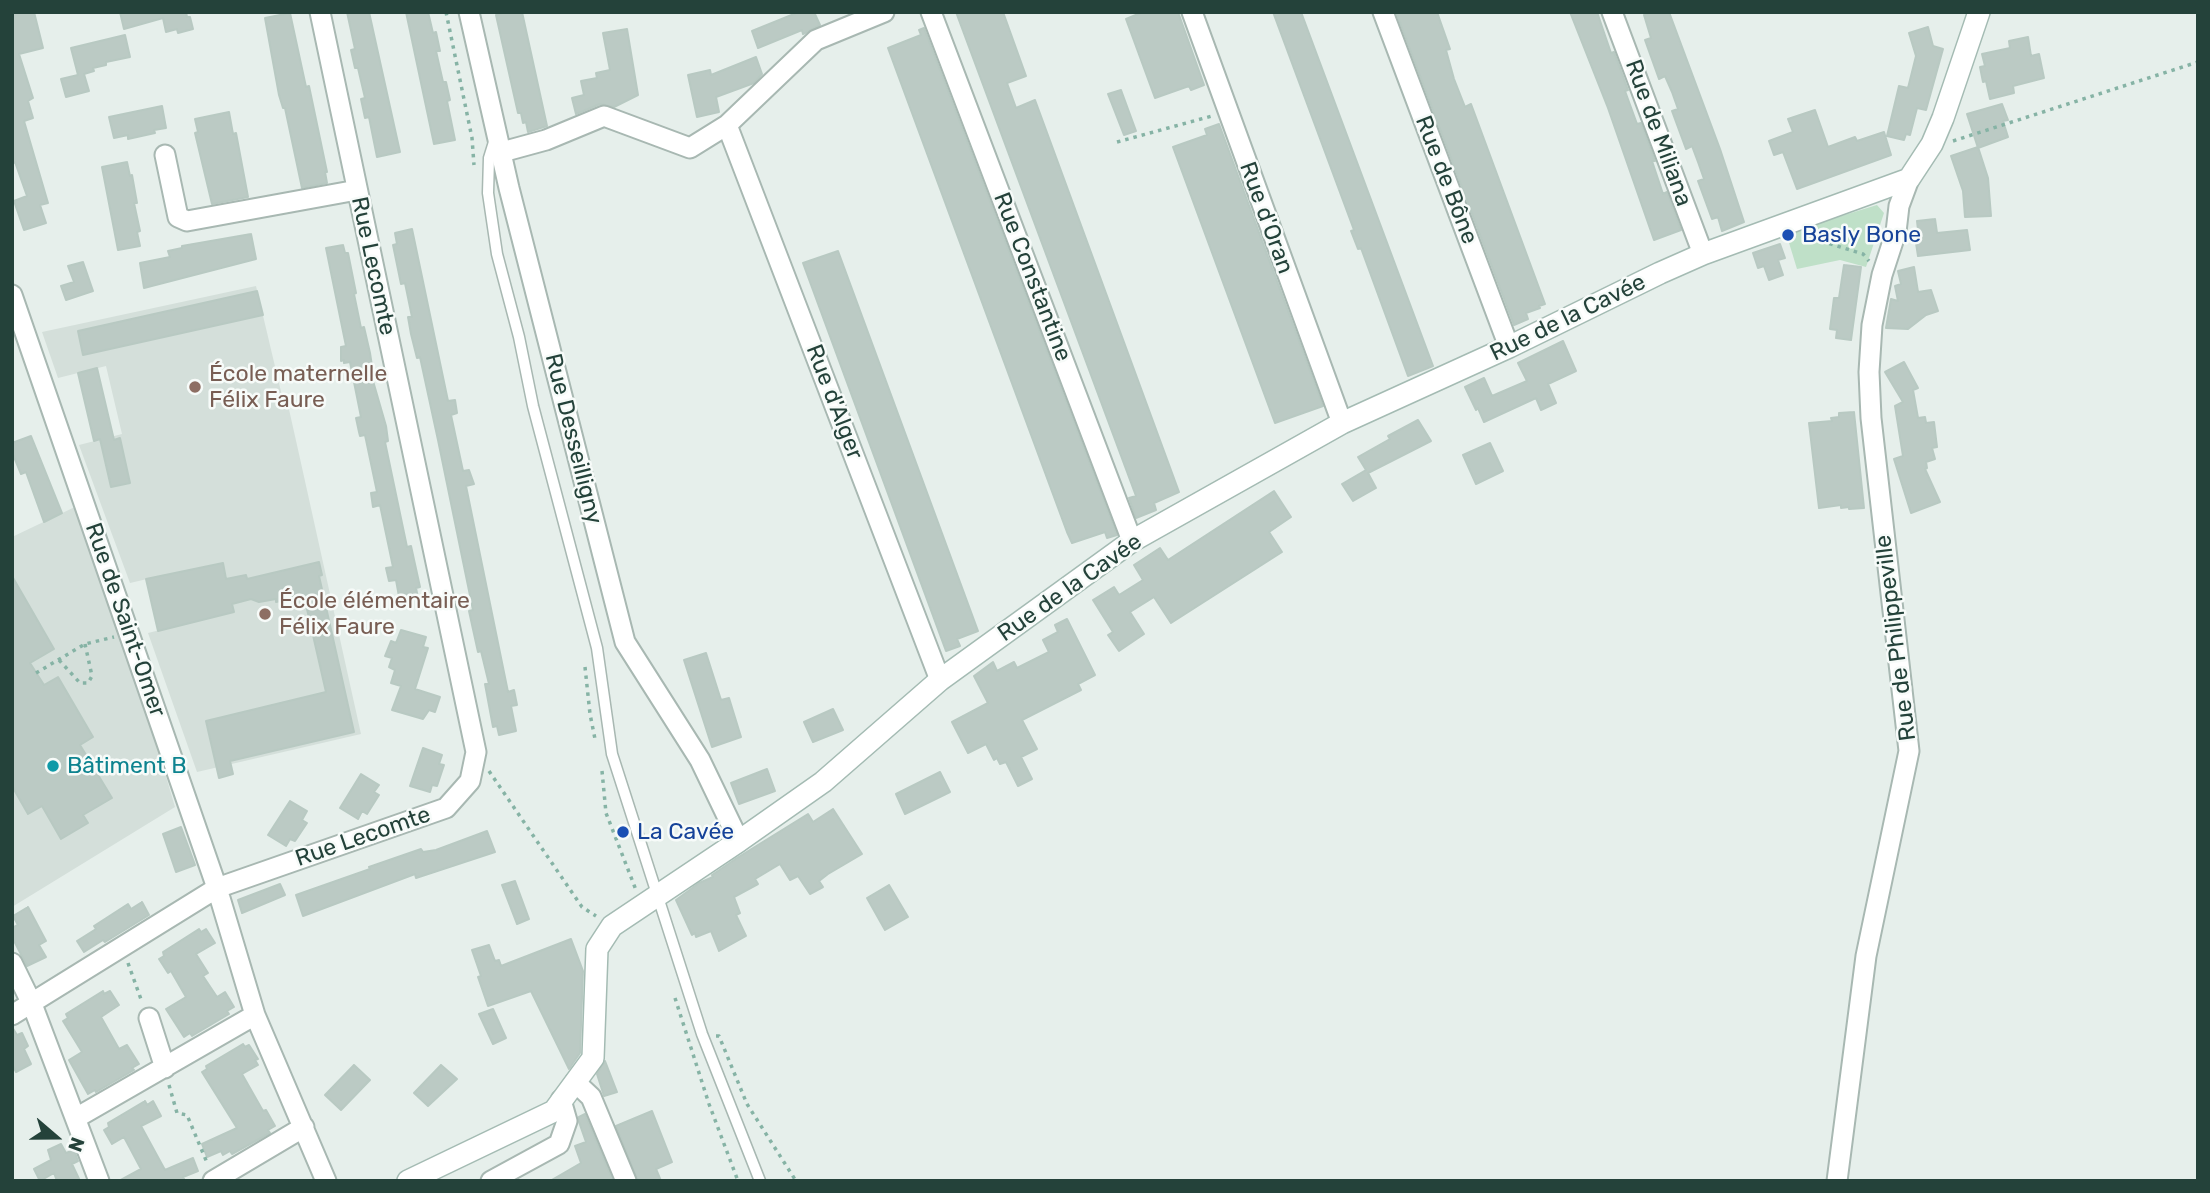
<!DOCTYPE html>
<html>
<head>
<meta charset="utf-8">
<style>
  body { margin:0 }
  #map { position:relative; width:2210px; height:1193px; overflow:hidden; background:#e6efeb; font-family:Rubik,sans-serif }
  canvas { display:block }
  .frame { position:absolute; inset:0; border:14px solid #24423a; pointer-events:none }
  .north { position:absolute; left:21px; top:1102px; width:70px; height:70px; -webkit-text-stroke:5px #f7fbf9; paint-order:stroke; rotate:110deg; font-size:19px; font-weight:700; line-height:28px; text-align:center; color:#24423a }
  .north::after { content:''; display:block; margin:auto; width:24px; height:32px; background:#24423a; clip-path:polygon(50% 0,100% 100%,50% 72%,0 100%) }
</style>
</head>
<body>
<div id="map">
<canvas width="2210" height="1193"></canvas>
<div class="frame"></div>
<div class="north">N</div>
</div>
<script>
const c = document.querySelector('canvas').getContext('2d');
c.lineJoin = 'round';
function fill(path, color) { c.fillStyle = color; c.fill(path, 'evenodd'); }
const toPath = rows => new Path2D(rows.map(r => 'M' + r).join(''));
function trace(path, color, width, dash) { c.strokeStyle = color; c.lineWidth = width; c.lineCap = dash ? 'butt' : 'round'; c.setLineDash(dash || []); c.stroke(path); }
function write(font, color, halo, rows, align = 'center') {
  c.font = font + ' Rubik,sans-serif'; c.lineWidth = 5; c.setLineDash([]); c.textBaseline = 'middle'; c.strokeStyle = halo; c.fillStyle = color; for (const [text, x, y, turn = 0] of rows) {
    c.save(); c.translate(x, y); c.rotate((+turn || 0) * Math.PI / 180); c.textAlign = isNaN(turn) ? turn : align; if (halo) c.strokeText(text, 0, 0); c.fillText(text, 0, 0); c.restore();
  }
}
fill(toPath([
  [256,286,282,396,286,396,299,454,361,734,197,772,148,633,196,621,164,575,130,583,79,445,122,434,106,366,58,378,42,332],
  [77,506,124,634,175,807,12,907,12,537]
]), '#d4dfda');
fill(toPath([
  [1877,205,1884,213,1866,267,1840,260,1797,269,1786,233]
]), '#bfe0c8');
const building = toPath([
  [12,12,34,12,43,48,19,54,33,98,28,101,33,118,24,121,48,203,40,205,46,223,24,230,14,201,27,196,15,162,12,163,12,12],
  [120,12,186,12,187,17,190,17,193,29,178,33,177,29,166,32,163,18,124,29,120,12],
  [347,12,369,12,400,152,377,157,369,117,365,118,361,99,365,98,358,68,355,68,351,50,355,49,347,12],
  [406,12,428,12,433,33,436,32,440,51,436,51,443,82,446,82,450,100,447,101,455,140,434,144,406,12],
  [505,12,522,12,547,126,528,132,526,122,523,123,521,113,518,113,496,15,505,12],
  [799,12,814,12,820,25,805,33,803,34,802,30,758,48,752,31,799,12],
  [956,12,1003,12,1026,76,1007,83,1016,108,1035,100,1179,492,1154,503,1156,510,1136,518,1129,498,1136,496,956,12],
  [1143,12,1178,12,1204,85,1191,90,1189,86,1155,98,1126,19,1143,12],
  [1273,12,1301,12,1433,366,1408,376,1361,248,1358,249,1351,231,1354,230,1273,12],
  [1396,12,1437,12,1450,49,1446,50,1454,79,1465,107,1471,104,1545,304,1539,306,1540,308,1526,313,1528,319,1514,325,1396,12],
  [1570,12,1597,12,1611,53,1614,52,1628,90,1625,91,1637,124,1641,123,1655,161,1652,161,1663,194,1667,192,1681,230,1654,240,1608,108,1570,12],
  [1651,12,1669,12,1720,149,1744,222,1722,231,1718,217,1712,219,1698,181,1704,179,1698,162,1692,146,1686,149,1672,111,1678,109,1672,92,1665,76,1659,79,1645,40,1651,38,1644,15,1651,12],
  [290,13,306,87,309,86,327,172,325,172,327,183,302,188,285,108,283,108,279,95,265,18,290,13],
  [1928,27,1933,46,1943,49,1926,110,1917,108,1910,135,1906,134,1904,140,1887,136,1899,86,1908,88,1916,56,1909,33,1928,27],
  [924,28,1117,535,1107,538,1105,532,1072,543,1067,532,888,48,921,35,919,30,924,28],
  [627,29,638,95,614,107,600,104,576,114,572,98,584,95,581,81,597,78,596,73,610,70,603,33,627,29],
  [125,35,130,57,106,62,106,65,93,68,94,71,84,74,89,91,66,97,61,79,78,75,71,48,125,35],
  [2028,37,2031,56,2039,54,2044,78,2013,86,2014,93,1990,99,1986,81,1983,82,1980,67,1985,66,1982,54,2010,48,2009,41,2028,37],
  [756,57,762,74,754,83,716,97,719,112,697,117,688,75,710,70,711,75,756,57],
  [1121,90,1136,131,1124,135,1108,94,1121,90],
  [2002,104,2008,120,2003,121,2008,137,1978,148,1967,114,2002,104],
  [162,106,166,128,154,130,155,133,128,139,128,135,114,138,109,117,162,106],
  [1815,110,1828,147,1855,137,1857,141,1884,132,1891,155,1797,189,1783,152,1774,155,1769,141,1793,132,1788,119,1815,110],
  [229,112,233,134,236,133,248,197,212,204,195,133,198,132,195,119,229,112],
  [1219,124,1323,406,1275,423,1173,147,1207,135,1205,129,1219,124],
  [1978,147,1988,178,1991,216,1965,217,1963,191,1951,156,1978,147],
  [127,162,130,176,132,175,137,203,134,203,140,231,137,232,140,246,118,250,102,167,127,162],
  [1935,219,1937,233,1967,230,1970,250,1918,256,1914,230,1918,230,1917,221,1935,219],
  [412,229,448,401,455,400,457,413,451,415,463,471,469,470,474,484,466,486,508,692,514,690,517,705,511,706,516,731,499,735,497,726,493,727,485,684,489,684,481,651,478,652,469,611,473,610,438,440,420,357,417,358,411,334,408,317,412,317,405,283,401,284,393,245,397,244,395,233,412,229],
  [251,234,256,259,144,288,140,263,170,257,168,251,182,248,182,246,251,234],
  [1780,244,1785,258,1778,260,1783,275,1769,280,1764,266,1758,268,1753,253,1780,244],
  [343,245,345,253,348,253,356,293,354,294,361,328,364,327,370,353,372,366,369,367,386,426,388,441,385,442,407,547,411,546,420,587,416,588,418,598,400,602,396,580,389,581,386,568,393,567,380,505,373,507,371,493,377,492,365,435,360,436,359,432,356,418,361,417,350,362,344,363,344,360,341,361,341,347,346,346,326,248,343,245],
  [838,251,978,631,957,639,960,646,946,651,803,263,838,251],
  [83,262,93,291,66,300,61,286,74,282,68,266,83,262],
  [1844,265,1861,267,1851,340,1836,338,1837,330,1830,329,1834,298,1839,298,1844,265],
  [1914,267,1918,292,1931,290,1938,311,1926,315,1908,329,1886,328,1891,299,1898,301,1895,286,1901,284,1898,271,1914,267],
  [257,291,263,315,83,355,78,331,257,291],
  [1563,341,1576,371,1548,384,1556,403,1541,410,1536,398,1484,422,1478,408,1476,410,1465,387,1484,378,1492,396,1527,381,1518,363,1563,341],
  [1904,362,1918,388,1913,390,1918,418,1925,417,1926,423,1934,422,1937,447,1932,448,1935,459,1926,462,1927,468,1925,469,1940,502,1911,513,1894,459,1903,456,1895,406,1903,402,1885,372,1904,362],
  [97,368,114,440,120,438,130,483,111,487,100,439,94,441,78,373,97,368],
  [1854,412,1864,508,1849,509,1849,507,1841,508,1841,505,1819,508,1809,423,1832,421,1831,418,1839,417,1839,413,1854,412],
  [1418,420,1431,441,1368,473,1376,488,1353,501,1342,484,1366,470,1358,457,1390,439,1388,436,1418,420],
  [31,436,62,513,44,522,26,472,21,474,12,452,12,443,31,436],
  [1490,443,1503,471,1476,484,1463,455,1490,443],
  [1274,491,1291,517,1269,532,1282,552,1171,623,1154,597,1130,612,1144,634,1119,651,1108,635,1113,632,1093,600,1114,587,1119,595,1143,580,1134,565,1160,548,1168,560,1274,491],
  [319,562,322,575,319,576,354,732,230,761,233,774,219,778,206,721,326,692,304,596,276,602,276,599,259,602,251,599,232,604,234,612,158,631,146,579,223,563,226,579,246,575,247,579,319,562],
  [12,576,54,649,30,663,44,685,58,677,93,737,80,745,112,798,83,815,88,823,61,839,42,806,28,814,12,786,12,576],
  [1067,619,1095,675,1078,684,1081,690,1022,720,1037,749,1021,757,1032,779,1018,786,1006,762,1000,764,997,758,994,760,986,744,968,753,952,722,988,703,974,676,993,662,997,671,1014,662,1017,668,1049,652,1043,640,1058,632,1055,625,1067,619],
  [401,630,426,637,423,647,428,648,415,689,440,697,435,712,429,710,423,719,392,710,401,686,391,683,395,670,389,667,392,658,385,656,391,641,396,643,401,630],
  [706,653,721,700,729,698,741,737,712,747,684,660,706,653],
  [833,709,843,730,813,742,804,722,833,709],
  [423,748,442,755,439,764,444,765,437,786,432,785,430,792,410,786,423,748],
  [767,769,775,791,739,804,731,783,767,769],
  [940,772,950,792,905,814,896,794,940,772],
  [361,774,379,785,374,792,379,795,367,814,362,811,358,819,340,808,361,774],
  [290,801,307,811,302,820,307,823,295,841,290,839,286,846,268,835,290,801],
  [833,809,862,854,828,874,819,881,823,887,810,894,798,876,790,880,780,864,755,879,758,884,734,897,740,913,736,915,746,936,719,951,711,931,696,937,695,933,692,935,676,900,699,883,713,877,712,875,737,858,808,814,813,822,833,809],
  [181,827,195,865,176,872,163,834,181,827],
  [487,831,495,852,416,878,415,874,303,916,296,895,370,869,369,867,421,849,423,852,436,850,487,831],
  [515,881,529,919,517,924,502,885,515,881],
  [280,884,285,895,242,913,238,900,280,884],
  [889,885,908,917,885,930,867,898,889,885],
  [142,902,149,915,105,942,103,940,84,952,77,941,96,929,94,926,128,904,131,909,142,902],
  [28,907,46,941,39,945,46,957,27,966,12,937,12,928,18,925,13,916,28,907],
  [199,929,201,932,206,929,215,943,196,954,208,973,203,976,217,997,225,992,234,1007,227,1011,229,1014,192,1036,190,1033,184,1037,166,1009,186,997,171,971,168,973,159,959,164,956,163,952,199,929],
  [571,939,583,971,580,1053,569,1069,531,991,488,1006,478,977,481,976,472,950,489,945,495,961,499,960,501,966,571,939],
  [103,991,104,994,110,991,119,1005,101,1017,119,1049,127,1045,139,1064,132,1068,134,1070,96,1092,95,1090,88,1094,69,1060,82,1052,63,1021,68,1018,66,1014,103,991],
  [493,1009,506,1038,493,1044,479,1014,493,1009],
  [12,1027,17,1035,22,1033,28,1046,24,1049,31,1064,16,1072,12,1064,12,1027],
  [243,1044,245,1047,249,1045,258,1059,255,1060,258,1065,242,1074,263,1111,266,1110,275,1126,268,1130,270,1133,232,1154,230,1151,223,1155,221,1151,207,1157,202,1144,237,1128,202,1072,207,1069,206,1066,243,1044],
  [605,1061,617,1092,604,1096,597,1074,605,1061],
  [354,1065,370,1080,341,1110,325,1095,354,1065],
  [441,1065,457,1079,428,1106,414,1093,441,1065],
  [145,1101,147,1105,153,1101,161,1116,141,1126,165,1170,193,1158,198,1171,183,1177,185,1181,119,1181,141,1169,124,1137,112,1144,104,1130,109,1127,108,1123,145,1101],
  [652,1111,672,1162,656,1169,661,1181,638,1181,616,1126,652,1111],
  [585,1114,613,1181,550,1181,581,1163,575,1146,586,1142,579,1122,579,1117,585,1114],
  [61,1144,66,1153,74,1150,78,1161,72,1164,80,1181,57,1181,54,1173,40,1181,34,1169,51,1160,48,1150,61,1144]
]);
fill(building, '#bbcac4');
trace(building, '#b8c9c2', 2);
const lane = toPath([
  [494,142,489,158,488,193,497,254,519,337,533,406,597,648,612,754,702,1034,760,1181]
]);
const street = toPath([
  [469,12,509,188,625,642,700,760,739,841],
  [931,12,1132,541],
  [1192,12,1342,423],
  [1383,12,1509,347],
  [1612,12,1703,254],
  [727,125,940,680],
  [502,152,546,140,604,116,690,148,727,125,816,40,884,12],
  [165,155,178,217,187,221,357,190],
  [12,295,217,888,255,1015,326,1181],
  [12,963,32,1004,99,1181],
  [12,1015,217,888,446,808,470,781,476,752,320,12],
  [149,1018,165,1068],
  [575,1082,591,1097,626,1181],
  [76,1118,255,1015],
  [213,1181,304,1127],
  [491,1181,559,1144,567,1121,561,1100],
  [1837,1181,1866,956,1909,751,1871,418,1869,372,1872,325,1882,275,1896,232,1899,206,1909,179]
]);
const secondary = toPath([
  [408,1181,554,1111,593,1058,597,949,612,926,739,841,823,782,940,680,1132,541,1342,423,1509,347,1660,273,1703,254,1909,179,1932,144,1943,118,1979,12]
]);
trace(lane, '#a8b8b2', 13);
trace(street, '#a8b8b2', 23);
trace(secondary, '#a4bbb3', 24);
trace(toPath([
  [446,12,472,138,474,165],
  [1953,141,2198,62],
  [1117,142,1212,116],
  [1805,236,1863,254,1869,261],
  [59,660,80,683,88,683,92,676,85,644],
  [585,667,590,714,595,739],
  [36,673,85,644,114,637],
  [489,771,582,907,596,916],
  [602,771,606,813,636,890],
  [128,963,142,1002],
  [675,998,709,1104,738,1181],
  [716,1036,719,1036,747,1104,796,1181],
  [169,1085,177,1113,187,1115,208,1165]
]), '#86b3a5', 3.5, [3.5, 5]);
trace(lane, '#fff', 10);
trace(street, '#fff', 19);
trace(secondary, '#fff', 21);
for (const [x, y, r, color] of [
  [1788,235,7,"#1a4fb4"],
  [195,387,7,"#8d6e63"],
  [265,614,7,"#8d6e63"],
  [53,766,7,"#0f9aa8"],
  [623,832,7,"#1a4fb4"]
]) { const dot = new Path2D(); dot.arc(x, y, r, 0, 2 * Math.PI); c.fillStyle = color; c.fill(dot); trace(dot, '#f7fbf9', 2.5); }
write('23px', '#24423a', '#f7fbf9', [
  ["Rue de Miliana",1658,133,70],
  ["Rue de Bône",1446,180,69],
  ["Rue d'Oran",1266,218,70],
  ["Rue Lecomte",373,266,78],
  ["Rue Constantine",1032,277,69],
  ["Rue de la Cavée",1568,318,-26],
  ["Rue d'Alger",834,402,69],
  ["Rue Desseilligny",573,439,76],
  ["Rue de la Cavée",1070,588,-35],
  ["Rue de Saint-Omer",125,620,71],
  ["Rue de Philippeville",1896,638,-97],
  ["Rue Lecomte",363,837,-19]
]);
write('23px', '#164399', '#f7fbf9', [
  ["Basly Bone",1802,235],
  ["La Cavée",637,832]
], 'left');
write('23px', '#785e54', '#f7fbf9', [
  ["École maternelle",209,374],
  ["Félix Faure",209,400],
  ["École élémentaire",279,601],
  ["Félix Faure",279,627]
], 'left');
write('23px', '#0d838f', '#f7fbf9', [
  ["Bâtiment B",67,766]
], 'left');
</script>
</body>
</html>
